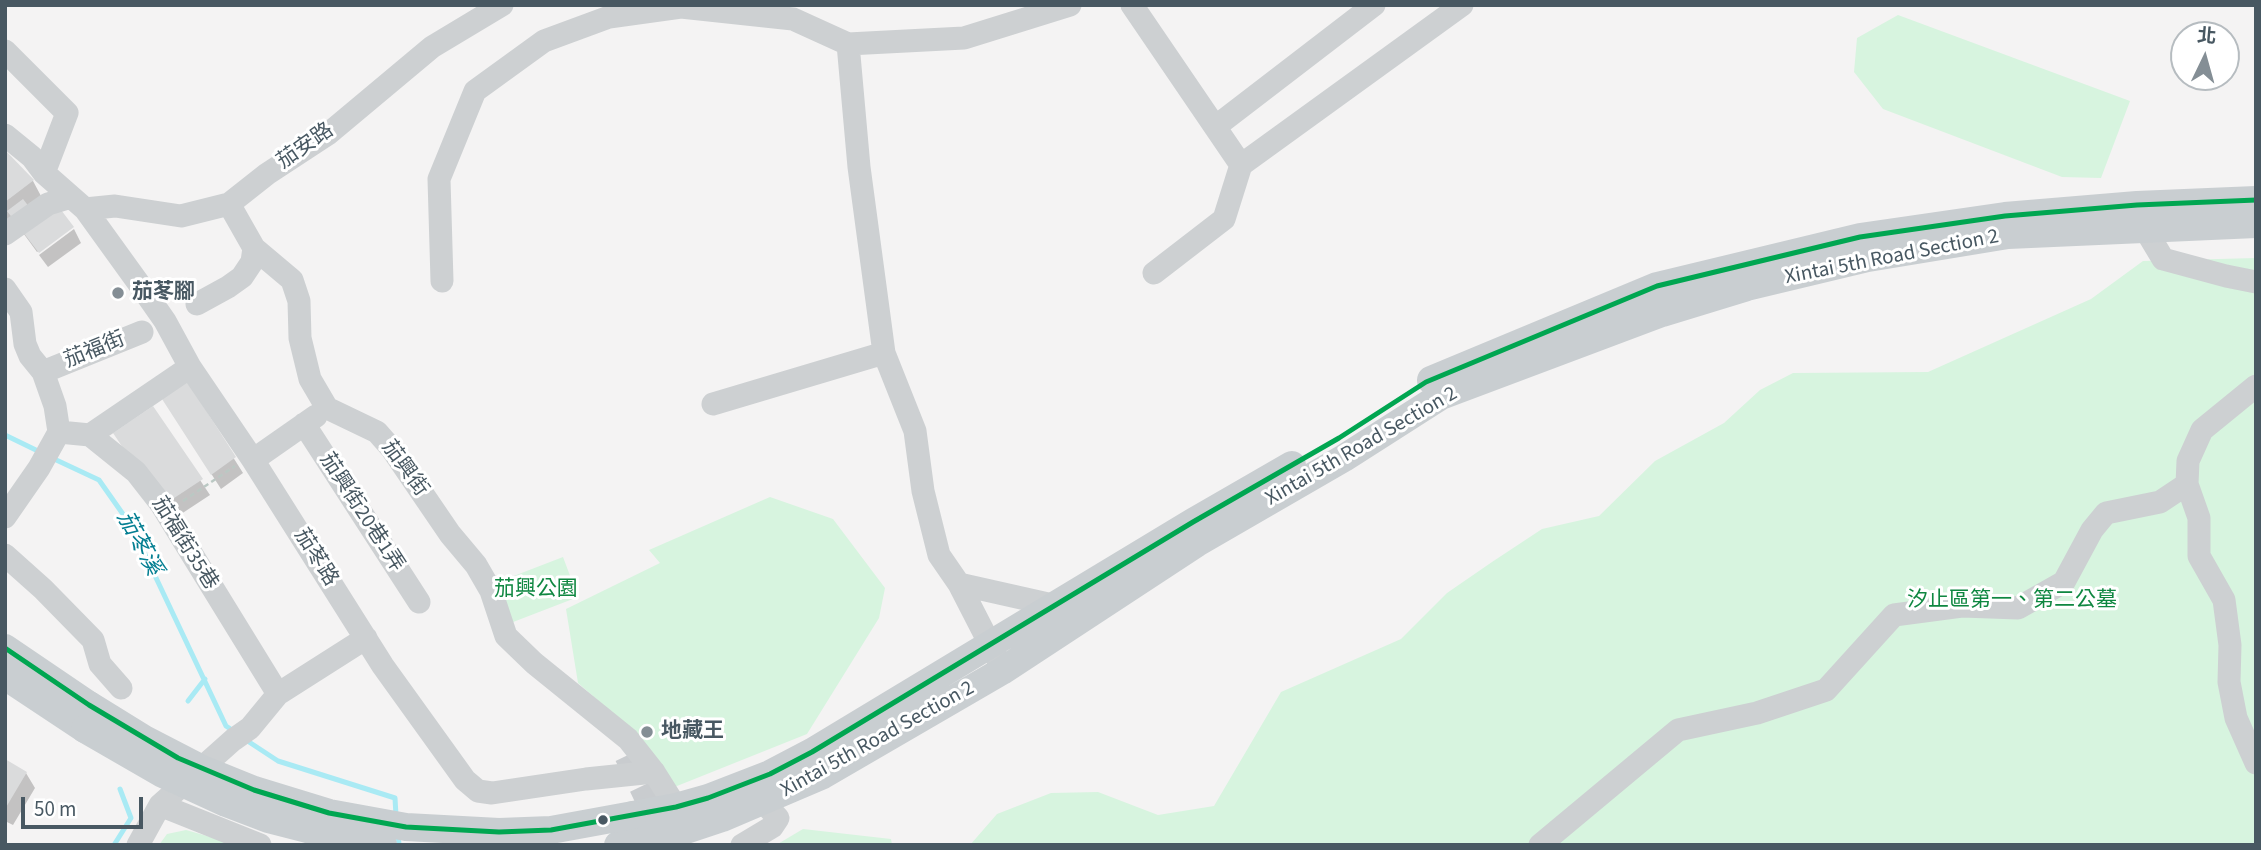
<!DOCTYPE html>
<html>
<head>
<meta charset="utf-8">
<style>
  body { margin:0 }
  #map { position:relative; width:2261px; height:850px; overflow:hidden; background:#f4f3f3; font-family:"Source Sans 3","Noto Sans TC",sans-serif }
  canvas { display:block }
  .frame { position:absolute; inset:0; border:7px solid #485862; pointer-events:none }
  .north { position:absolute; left:2170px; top:21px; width:70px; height:70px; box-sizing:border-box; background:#fff; border:2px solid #b6bcc0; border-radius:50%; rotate:5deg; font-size:19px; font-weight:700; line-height:28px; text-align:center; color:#485862 }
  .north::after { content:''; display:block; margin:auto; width:24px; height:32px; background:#848e95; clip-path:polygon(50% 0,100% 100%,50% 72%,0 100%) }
  .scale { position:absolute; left:21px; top:797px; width:122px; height:32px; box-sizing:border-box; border:4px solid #485862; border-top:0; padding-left:9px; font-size:21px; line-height:24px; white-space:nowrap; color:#485862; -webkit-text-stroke:5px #fff; paint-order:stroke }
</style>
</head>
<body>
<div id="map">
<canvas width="2261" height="850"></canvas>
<div class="frame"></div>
<div class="north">北</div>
<div class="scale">50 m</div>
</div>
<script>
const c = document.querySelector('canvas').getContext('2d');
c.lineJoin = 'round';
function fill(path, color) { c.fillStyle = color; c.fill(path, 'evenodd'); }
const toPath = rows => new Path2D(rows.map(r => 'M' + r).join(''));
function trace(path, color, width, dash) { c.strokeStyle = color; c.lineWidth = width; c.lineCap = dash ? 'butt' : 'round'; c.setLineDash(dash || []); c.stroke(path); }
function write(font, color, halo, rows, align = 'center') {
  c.font = font + ' "Source Sans 3","Noto Sans TC",sans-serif'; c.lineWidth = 6; c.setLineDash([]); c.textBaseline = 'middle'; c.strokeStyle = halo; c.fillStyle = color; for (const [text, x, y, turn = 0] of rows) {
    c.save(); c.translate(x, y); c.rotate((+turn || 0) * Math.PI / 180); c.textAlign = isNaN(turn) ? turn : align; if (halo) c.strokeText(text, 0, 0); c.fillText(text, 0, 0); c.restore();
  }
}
fill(toPath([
  [1898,15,2130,101,2101,178,2062,177,1883,109,1854,72,1857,38],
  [2256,258,2256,845,970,845,997,814,1051,793,1098,792,1158,815,1214,806,1281,692,1401,639,1447,593,1492,562,1542,529,1599,516,1655,461,1724,423,1760,390,1793,373,1928,372,2091,299,2143,261],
  [770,497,833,519,885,588,879,618,807,734,672,788,610,711,578,683,566,609,660,563,649,550],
  [563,557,578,597,508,624,493,584],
  [803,829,891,839,892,845,776,845],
  [186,830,239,845,159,845,167,834]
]), '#d7f4df');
fill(toPath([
  [5,152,33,181,41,196,72,227,37,252,18,226,5,223],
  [74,229,81,243,48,267,39,255],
  [187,384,243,473,221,489,173,414],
  [152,408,210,495,172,520],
  [5,761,26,773,35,788,13,825,5,821]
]), '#0003');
trace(toPath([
  [5,435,40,452],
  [52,458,99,480,132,527,226,726,235,732],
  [188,701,205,679],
  [246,740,278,761,395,798,396,816],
  [398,833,399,845],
  [114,845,131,818,120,789]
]), '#a9eaf4', 5);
fill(toPath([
  [5,150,34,180,5,202],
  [23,199,36,216,55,202,74,227,39,253,7,211],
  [187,381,236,457,211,475,162,399],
  [153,406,203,479,162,506,113,433],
  [5,759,27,772,5,809]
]), '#dadbdc');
trace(toPath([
  [626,756,659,826]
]), '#c9cccf', 23, [23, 11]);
trace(toPath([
  [183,501,235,466]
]), '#bac8c3', 2.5, [5, 3.5]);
trace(toPath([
  [1132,5,1241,165,1462,5],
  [848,44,964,38,1070,5],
  [5,51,67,113,44,173],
  [1215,127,1374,5],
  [5,135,32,157,44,173,85,209,142,288,165,321,190,367,253,460,383,666,465,780,478,791,492,793,586,779,654,772],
  [229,204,254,248,292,280,299,301,300,338,310,379,327,408,377,432,392,449,450,534,476,565,491,591,506,636,534,663,628,739,654,772,676,807,680,821],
  [85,209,115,206,181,216,229,204,267,174,328,134,432,47,502,5],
  [2145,229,2163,259,2226,276,2256,282],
  [5,234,48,204,71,197],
  [1154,273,1224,219,1241,165],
  [442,281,439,179,475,91,544,41,609,17,681,7,793,19,848,44,859,167,884,353,915,431,923,491,939,555,959,584,997,658],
  [5,289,21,312,25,344,30,356,43,372],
  [197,304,228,287,242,277,252,262,254,248],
  [713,404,884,353],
  [304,424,419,602],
  [59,432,90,435,136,472,161,504,278,694],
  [90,435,190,367],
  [253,460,316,416],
  [2187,484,2199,518,2199,556,2224,600,2230,645,2229,682,2236,718,2256,763],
  [5,517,39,468,59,432,55,406,43,372,142,332],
  [5,555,43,589,93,640,100,664,121,688],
  [959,584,1057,606,1063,613],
  [160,805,260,845],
  [138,845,160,805,233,740,250,728,278,694,366,638],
  [742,845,772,827,778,818,763,802],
  [1540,845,1678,730,1757,713,1826,690,1894,615,1962,606,2018,608,2064,582,2092,530,2106,513,2160,502,2187,484,2188,461,2202,430,2256,386]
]), '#cdd0d2', 23);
trace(toPath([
  [1431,380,1657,286,1860,237,2005,216,2137,205,2256,200],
  [5,648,89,705],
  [5,676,85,729],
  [633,815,676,807,708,798,770,774,812,752,1193,522,1292,465],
  [618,845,683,831,722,818,823,775,1002,671,1197,543,1344,458,1441,396,1662,313,1747,287,1868,258,2008,235,2256,224]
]), '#c9ced1', 28);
trace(toPath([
  [89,705,144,739,202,769,254,790,329,813,406,827,499,832,551,830,633,815],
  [85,729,163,774,226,803,268,819,307,829,383,845]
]), '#c9ced1', 28);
trace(toPath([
  [5,648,89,705,178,758,254,790,329,813,406,827,499,832,551,830,676,807,708,798,770,774,812,752,1193,522,1339,438,1426,382,1657,286,1860,237,2005,216,2137,205,2256,200]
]), '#00a651', 5);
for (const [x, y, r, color] of [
  [118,293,7,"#848e95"],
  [647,732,7,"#848e95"],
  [603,820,6,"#485862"]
]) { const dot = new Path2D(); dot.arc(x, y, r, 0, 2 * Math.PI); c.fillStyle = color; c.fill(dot); trace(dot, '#fff', 2.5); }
write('21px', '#485862', '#fff', [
  ["茄安路",306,147,-35],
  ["Xintai 5th Road Section 2",1892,258,-11],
  ["茄福街",95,351,-22],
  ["Xintai 5th Road Section 2",1362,447,-30],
  ["茄興街",404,469,54],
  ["茄興街20巷1弄",361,513,57],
  ["茄福街35巷",184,544,58],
  ["茄苳路",315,558,58],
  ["Xintai 5th Road Section 2",878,740,-29]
]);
write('bold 21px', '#485862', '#fff', [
  ["茄苳腳",132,293],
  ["地藏王",661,732]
], 'left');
write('21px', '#0f8741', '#fff', [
  ["茄興公園",536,590],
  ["汐止區第一、第二公墓",2012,601]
]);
write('italic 23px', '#047f92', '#fff', [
  ["茄苳溪",138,544,62]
]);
</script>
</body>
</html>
